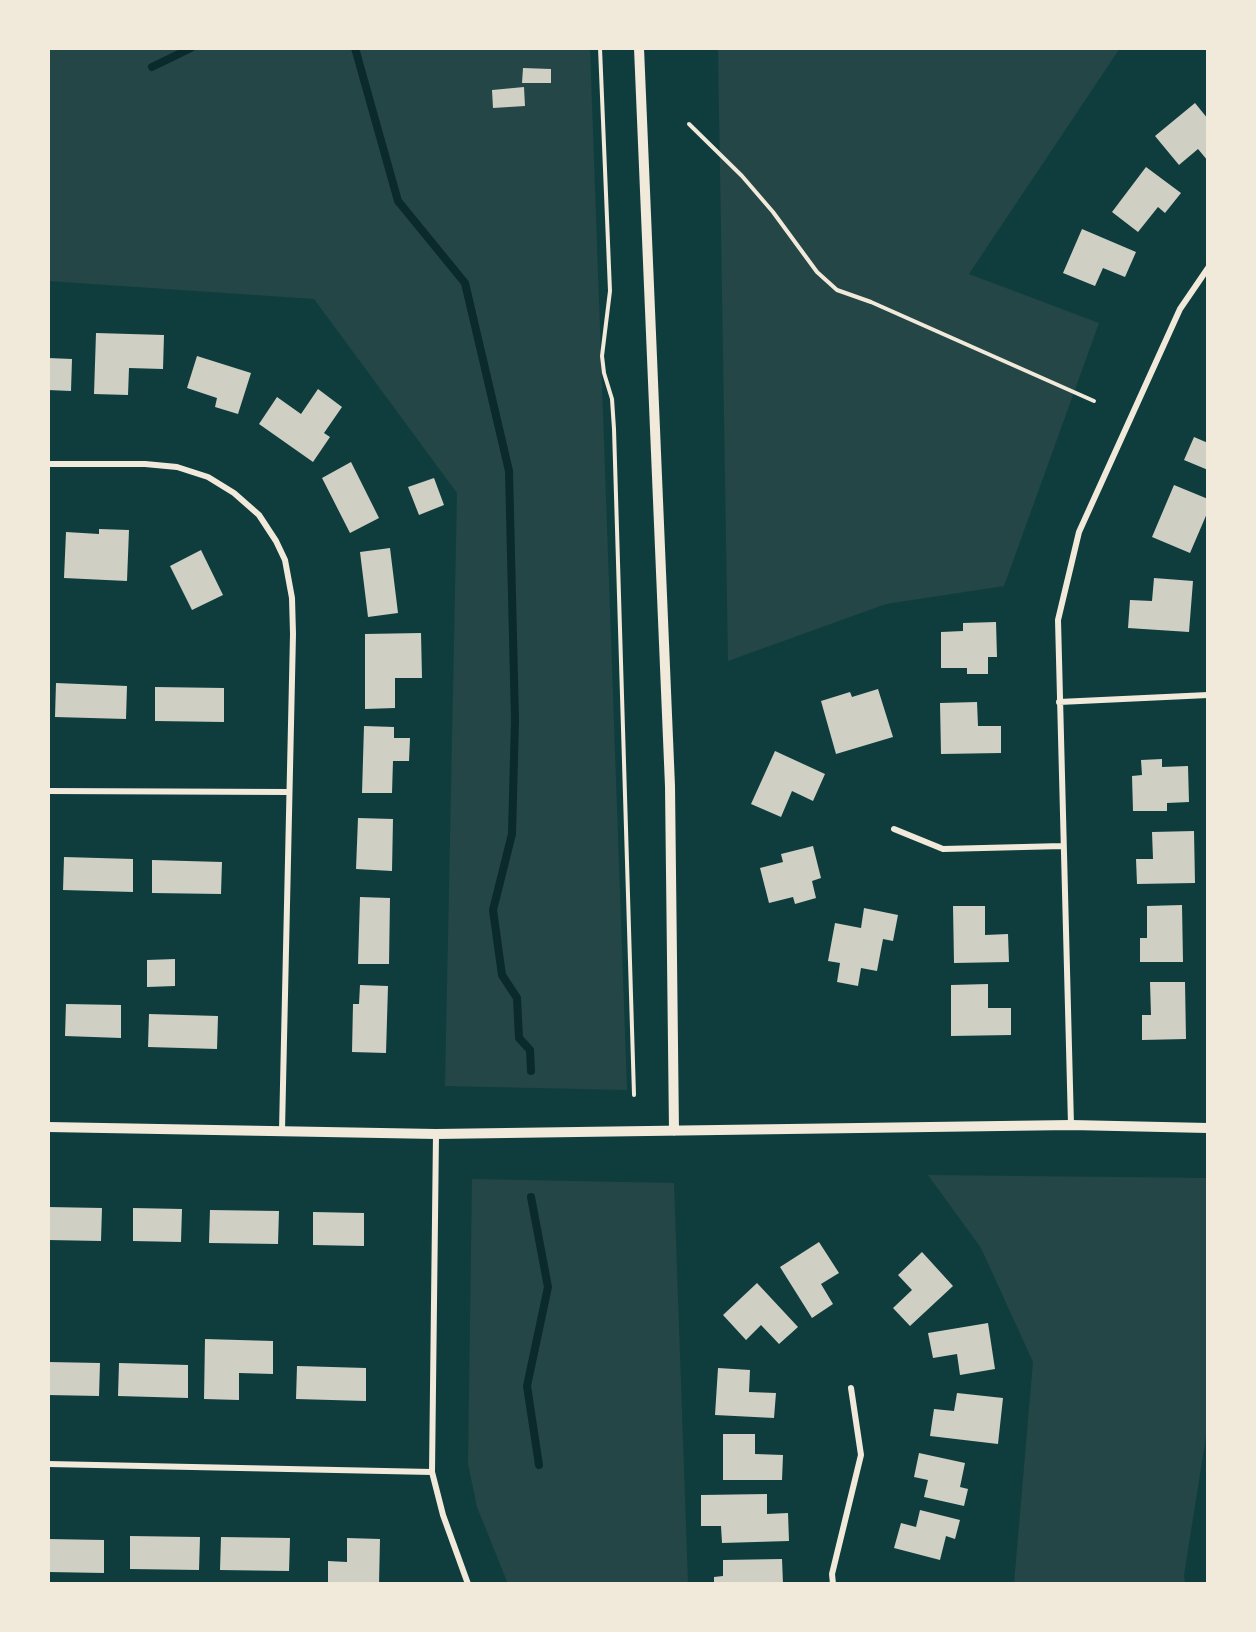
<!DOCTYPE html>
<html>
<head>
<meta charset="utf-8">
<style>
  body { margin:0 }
  #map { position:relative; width:1256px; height:1632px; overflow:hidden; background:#0f3d3e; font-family:Mulish,sans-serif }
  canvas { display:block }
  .frame { position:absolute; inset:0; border:50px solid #f1e9da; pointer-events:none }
</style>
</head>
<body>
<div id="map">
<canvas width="1256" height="1632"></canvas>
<div class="frame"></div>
</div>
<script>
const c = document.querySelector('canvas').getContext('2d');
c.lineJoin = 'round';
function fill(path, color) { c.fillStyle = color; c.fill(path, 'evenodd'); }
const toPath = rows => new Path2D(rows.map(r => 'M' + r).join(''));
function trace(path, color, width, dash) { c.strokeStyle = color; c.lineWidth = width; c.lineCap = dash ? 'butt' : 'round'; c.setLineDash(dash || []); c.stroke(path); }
fill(toPath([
  [48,48,590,48,627,1090,445,1086,457,493,314,299,48,281],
  [718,48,1120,48,969,274,1099,323,1004,586,886,604,728,661],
  [928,1175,1208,1178,1208,1424,1184,1575,1185,1584,1014,1584,1033,1362,981,1248],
  [472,1179,674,1183,688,1584,508,1584,477,1507,468,1464]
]), '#244646');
trace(toPath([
  [355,48,398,201,465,283,509,471,515,720,512,834,493,910,502,975,517,998,519,1038,530,1050,531,1071],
  [152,67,191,48],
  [531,1197,548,1287,527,1386,539,1465]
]), '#0a2a2b', 8);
fill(toPath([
  [523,68,551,69,551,83,522,83],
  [524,87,525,106,493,108,492,90],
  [1195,103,1208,119,1208,161,1198,149,1179,165,1155,136],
  [1146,167,1181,193,1165,213,1158,207,1138,232,1112,212],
  [1082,229,1136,252,1125,277,1103,268,1095,286,1063,273],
  [96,333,164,335,163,369,129,368,128,395,94,394],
  [197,356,251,373,238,414,215,407,217,398,187,388],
  [48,358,72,359,71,391,48,390],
  [318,389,342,407,324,433,330,437,313,462,259,424,277,397,301,414],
  [1194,437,1208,443,1208,470,1184,460],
  [351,462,379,518,350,533,322,478],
  [434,478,444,505,419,515,408,487],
  [1174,485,1208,499,1208,511,1190,553,1152,537],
  [99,529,129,530,127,581,64,578,66,532,99,534],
  [390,548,398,613,368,617,360,552],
  [201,550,223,595,192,610,170,566],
  [1154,578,1193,581,1189,632,1128,628,1130,600,1152,601],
  [996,622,997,657,988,657,988,674,967,674,967,668,941,668,941,632,963,631,963,623],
  [421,633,422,678,395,678,395,708,365,709,365,634],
  [56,683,127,686,126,719,55,717],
  [155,687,224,688,224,722,155,721],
  [878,689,893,737,836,754,821,701,850,692,852,697],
  [977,702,978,726,1001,726,1001,753,941,754,940,703],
  [364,726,394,727,394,738,410,738,409,761,393,761,392,793,362,793],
  [775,751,825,774,813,801,792,791,781,817,751,804],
  [1162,759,1162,767,1188,766,1189,802,1167,803,1167,811,1133,811,1132,776,1142,775,1141,760],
  [358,818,393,819,392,871,356,869],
  [1194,831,1195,883,1137,884,1136,859,1153,859,1152,832],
  [813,846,821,878,812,881,816,898,795,904,793,897,769,903,760,868,783,862,781,854],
  [64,857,133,859,133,892,63,890],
  [152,860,222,862,221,894,152,893],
  [360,897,390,898,389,964,358,964],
  [1182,905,1183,962,1140,962,1140,938,1147,938,1147,906],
  [953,906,985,906,985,935,1008,934,1009,962,954,963],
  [864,908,898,915,893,941,883,939,877,971,861,968,858,986,837,982,840,963,828,961,835,923,861,928],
  [175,959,175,986,147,987,147,960],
  [1150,982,1185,982,1186,1039,1142,1040,1142,1015,1151,1015],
  [988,984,988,1008,1011,1008,1011,1035,951,1036,951,985],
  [360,985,388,986,386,1053,352,1052,353,1004,359,1004],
  [66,1004,121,1005,121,1038,65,1036],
  [149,1014,218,1016,217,1049,148,1047],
  [48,1207,102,1208,101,1241,48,1240],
  [133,1208,182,1209,181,1242,133,1241],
  [210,1210,279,1211,278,1244,209,1243],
  [313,1212,364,1213,364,1246,313,1245],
  [819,1242,839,1273,821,1284,833,1304,812,1318,780,1267],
  [922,1252,953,1286,910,1326,893,1308,912,1290,898,1275],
  [757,1283,798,1327,779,1344,761,1325,746,1340,723,1315],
  [988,1323,995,1369,960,1375,957,1354,933,1358,928,1333],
  [205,1339,273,1341,273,1374,239,1373,239,1400,204,1399],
  [48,1362,100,1363,99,1396,48,1395],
  [119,1363,188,1365,188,1398,118,1396],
  [297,1366,366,1368,366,1401,296,1399],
  [718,1368,750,1370,749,1392,776,1393,774,1418,715,1415],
  [957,1393,1003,1398,998,1444,930,1436,934,1409,954,1411],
  [723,1434,755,1434,755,1454,783,1455,782,1480,723,1480],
  [919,1453,965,1463,960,1487,968,1489,964,1506,924,1497,928,1480,914,1477],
  [767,1494,767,1514,788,1513,789,1541,722,1543,721,1526,701,1526,701,1495],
  [920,1510,960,1520,955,1539,946,1536,940,1560,894,1548,901,1523,916,1527],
  [130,1536,200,1537,199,1570,130,1569],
  [221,1537,290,1538,289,1571,220,1570],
  [347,1538,380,1539,379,1584,328,1584,328,1561,347,1562],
  [48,1539,104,1540,104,1573,48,1572],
  [782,1559,783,1584,714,1584,714,1577,723,1576,723,1560]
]), '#cfcfc3');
trace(toPath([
  [600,48,610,291,602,356,604,373,612,399,614,429,634,1095],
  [689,124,742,176,773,212,817,272,837,290,871,302,1094,401]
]), '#f1e9da', 4);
trace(toPath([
  [48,464,145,464,177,467,208,477,234,493,259,515,276,541,285,560,292,598,293,634,282,1130],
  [1059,702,1208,695],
  [48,791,289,792],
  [894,829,943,849,1063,846],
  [1071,1125,1058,620,1079,532,1180,309,1208,268],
  [436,1134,432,1472,443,1515,468,1584],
  [48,1464,432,1472],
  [833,1584,832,1574,861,1455,851,1388]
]), '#f1e9da', 6);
trace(toPath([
  [639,48,670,786,674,1131],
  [48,1127,436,1134,1071,1125,1208,1128]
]), '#f1e9da', 10);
</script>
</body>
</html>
